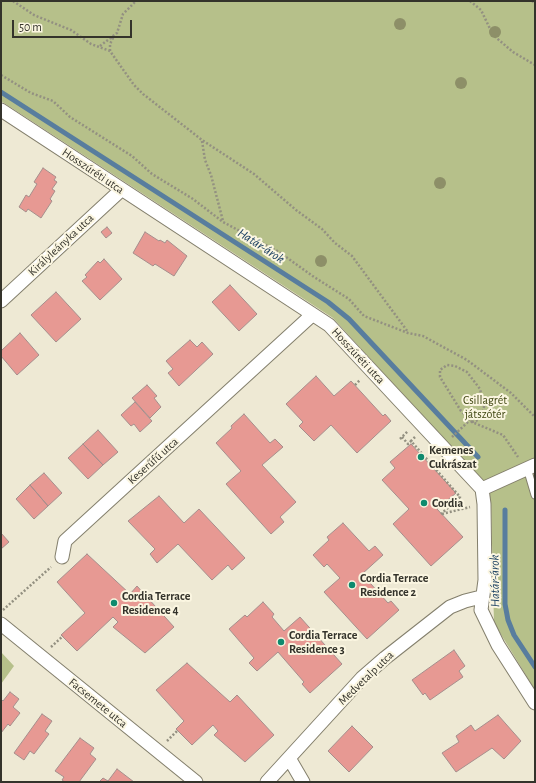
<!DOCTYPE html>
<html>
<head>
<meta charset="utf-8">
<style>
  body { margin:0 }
  #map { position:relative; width:536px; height:783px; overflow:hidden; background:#eee9d4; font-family:"Alegreya Sans",sans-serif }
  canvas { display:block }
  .frame { position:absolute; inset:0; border:2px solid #34332b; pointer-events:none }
  .scale { position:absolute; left:12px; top:20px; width:120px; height:18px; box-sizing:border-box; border:2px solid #34332b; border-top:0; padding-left:5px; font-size:12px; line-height:14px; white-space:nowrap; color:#34332b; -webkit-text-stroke:3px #fbf6e1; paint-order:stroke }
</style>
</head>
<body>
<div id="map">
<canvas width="536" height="783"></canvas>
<div class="frame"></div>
<div class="scale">50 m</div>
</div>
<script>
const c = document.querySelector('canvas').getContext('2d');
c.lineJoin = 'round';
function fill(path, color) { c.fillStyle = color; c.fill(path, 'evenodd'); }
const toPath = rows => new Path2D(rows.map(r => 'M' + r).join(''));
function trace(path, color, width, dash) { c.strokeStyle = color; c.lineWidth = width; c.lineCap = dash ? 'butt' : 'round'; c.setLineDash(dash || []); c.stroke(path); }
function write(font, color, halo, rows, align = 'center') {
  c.font = font + ' "Alegreya Sans",sans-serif'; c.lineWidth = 4; c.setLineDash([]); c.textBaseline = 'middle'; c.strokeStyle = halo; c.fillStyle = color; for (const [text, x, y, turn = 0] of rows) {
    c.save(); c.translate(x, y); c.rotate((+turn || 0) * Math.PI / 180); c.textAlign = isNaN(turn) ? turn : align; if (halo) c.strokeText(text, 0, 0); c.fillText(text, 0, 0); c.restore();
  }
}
fill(toPath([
  [1,1,535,1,535,690,494,623,491,503,485,484,333,318,1,101],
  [1,652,14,666,1,684]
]), '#b6c08a');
trace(toPath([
  [1,92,328,302,349,319,478,457],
  [505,510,505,604,508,620,514,635,535,667]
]), '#587d9e', 5);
const building = toPath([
  [43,168,56,177,54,180,57,182,52,189,55,191,50,199,52,201,41,218,28,209,26,212,19,207,26,195,29,197,37,184,34,182,43,168],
  [107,227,112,233,106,238,101,232,107,227],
  [145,232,159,241,160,240,165,243,167,240,187,256,174,276,155,264,153,266,133,253,145,232],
  [104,259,122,279,100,300,82,281,87,277,85,275,98,261,100,263,104,259],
  [230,285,257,314,239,331,212,302,230,285],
  [56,292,81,319,56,342,31,315,56,292],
  [20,333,39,355,17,375,1,356,1,351,20,333],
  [190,340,197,347,202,342,213,354,179,386,168,373,173,369,166,361,190,340],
  [316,376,334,396,351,381,383,416,385,414,391,421,357,453,331,425,314,441,299,426,303,422,286,404,316,376],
  [147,385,157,396,154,398,161,407,150,418,132,398,147,385],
  [135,402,152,421,140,432,134,424,131,426,121,415,135,402],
  [244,414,270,443,275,439,283,447,262,465,296,502,280,517,284,522,271,534,226,484,241,471,216,443,232,428,231,426,244,414],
  [98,430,118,452,103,465,83,444,98,430],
  [83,444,103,465,88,479,68,458,83,444],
  [411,444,456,493,437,509,463,537,431,566,393,524,409,509,382,480,395,468,390,462,411,444],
  [44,473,62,493,48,506,30,485,44,473],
  [30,485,48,506,34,519,16,499,30,485],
  [159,496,184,523,199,509,245,558,232,570,228,565,212,580,178,544,157,563,150,554,155,549,128,521,159,496],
  [343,523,369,551,375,546,383,555,362,574,388,603,391,601,399,610,367,639,324,592,340,578,327,564,324,567,313,555,329,540,327,537,343,523],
  [1,533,9,542,1,549,1,533],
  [87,554,130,594,137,586,174,627,145,653,113,627,118,622,113,617,77,651,61,635,85,613,57,582,87,554],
  [263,602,274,614,272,617,284,631,300,617,342,664,310,693,302,684,304,682,278,652,257,671,249,663,254,658,229,629,245,615,247,617,263,602],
  [454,650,465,666,459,671,463,677,430,700,425,693,423,695,412,680,454,650],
  [187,663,230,702,237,695,274,735,245,762,214,735,218,731,213,725,192,745,176,729,184,721,156,690,187,663],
  [10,692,19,699,13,707,20,713,10,726,8,724,1,733,1,699,3,701,10,692],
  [42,714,52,721,45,731,49,734,34,754,30,751,24,760,14,753,42,714],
  [498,715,521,741,504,759,492,748,456,772,442,753,459,742,456,736,471,725,475,731,498,715],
  [352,726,373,747,349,772,328,751,352,726],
  [80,738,94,748,90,754,96,759,79,782,65,782,62,780,64,777,55,771,80,738],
  [117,769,134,782,99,782,103,778,108,781,117,769]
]);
fill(building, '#e79993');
trace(building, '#a58e8c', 1);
const service = toPath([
  [527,468,535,495]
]);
const minor = toPath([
  [1,110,329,325,482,489,484,504,485,580,481,610,498,645,535,703],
  [1,301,121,190],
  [482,489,535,465],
  [62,557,65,541,312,315],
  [1,624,196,782],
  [289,758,303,782],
  [267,782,362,678,385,658,450,607,465,601,481,597]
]);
trace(service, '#837f6c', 9);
trace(minor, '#837f6c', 15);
trace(toPath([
  [13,1,34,15,71,30,91,44,110,51,134,85,143,94,202,140,254,174,296,210,322,229,335,243,352,256,408,332],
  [470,1,481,10,493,35,513,52,535,65],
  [532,1,535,3],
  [100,46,117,33,123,14,136,1],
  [110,51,110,44,114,36],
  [1,75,31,93,53,101,70,117,132,156,152,174,193,199,223,222,279,252,314,277,349,299,364,316,408,333,423,336,467,360,511,393,535,417],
  [202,141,205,160,211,175,223,221],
  [355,385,360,380],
  [472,422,478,420,482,415,484,407,480,389,467,372,455,366,447,365,440,370,440,377,461,411,472,422,503,435,518,457],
  [402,437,408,444,411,441],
  [415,437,411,441,460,497,441,514],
  [452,437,470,420],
  [400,439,408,431],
  [442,514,470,507],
  [3,610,51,567],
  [51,647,63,636],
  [167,741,178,730]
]), '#939081', 2.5, [2, 2]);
trace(service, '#fff', 7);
trace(minor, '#fff', 13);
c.fillStyle = '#8d8f68';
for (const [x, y] of [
  [400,24],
  [495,32],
  [461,83],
  [440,183],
  [321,261]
]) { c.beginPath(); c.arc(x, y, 6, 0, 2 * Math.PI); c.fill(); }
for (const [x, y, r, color] of [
  [421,457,4,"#0e8a6e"],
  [424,503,4,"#0e8a6e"],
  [352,585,4,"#0e8a6e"],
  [114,603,4,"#0e8a6e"],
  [281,642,4,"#0e8a6e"]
]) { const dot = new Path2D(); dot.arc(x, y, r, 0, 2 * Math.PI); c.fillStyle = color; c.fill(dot); trace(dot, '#fbf6e1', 1.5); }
write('12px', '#34332b', '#fbf6e1', [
  ["Hosszúréti utca",93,171,34],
  ["Királyleányka utca",61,245,-43],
  ["Hosszúréti utca",358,356,47],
  ["Keserűfű utca",153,461,-42],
  ["Medvetalp utca",366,678,-44],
  ["Facsemete utca",98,703,39]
]);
write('12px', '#3e4510', '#fbf6e1', [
  ["Csillagrét",485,400],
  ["játszótér",485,414]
]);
write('bold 12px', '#34332b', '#fbf6e1', [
  ["Kemenes",429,450],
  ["Cukrászat",429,464],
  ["Cordia",432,503],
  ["Cordia Terrace",360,578],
  ["Residence 2",360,592],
  ["Cordia Terrace",122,596],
  ["Residence 4",122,610],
  ["Cordia Terrace",289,635],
  ["Residence 3",289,649]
], 'left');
write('italic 13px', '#153b5e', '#fbf6e1', [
  ["Határ-árok",261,246,33],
  ["Határ-árok",495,581,-91]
]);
</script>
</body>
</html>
